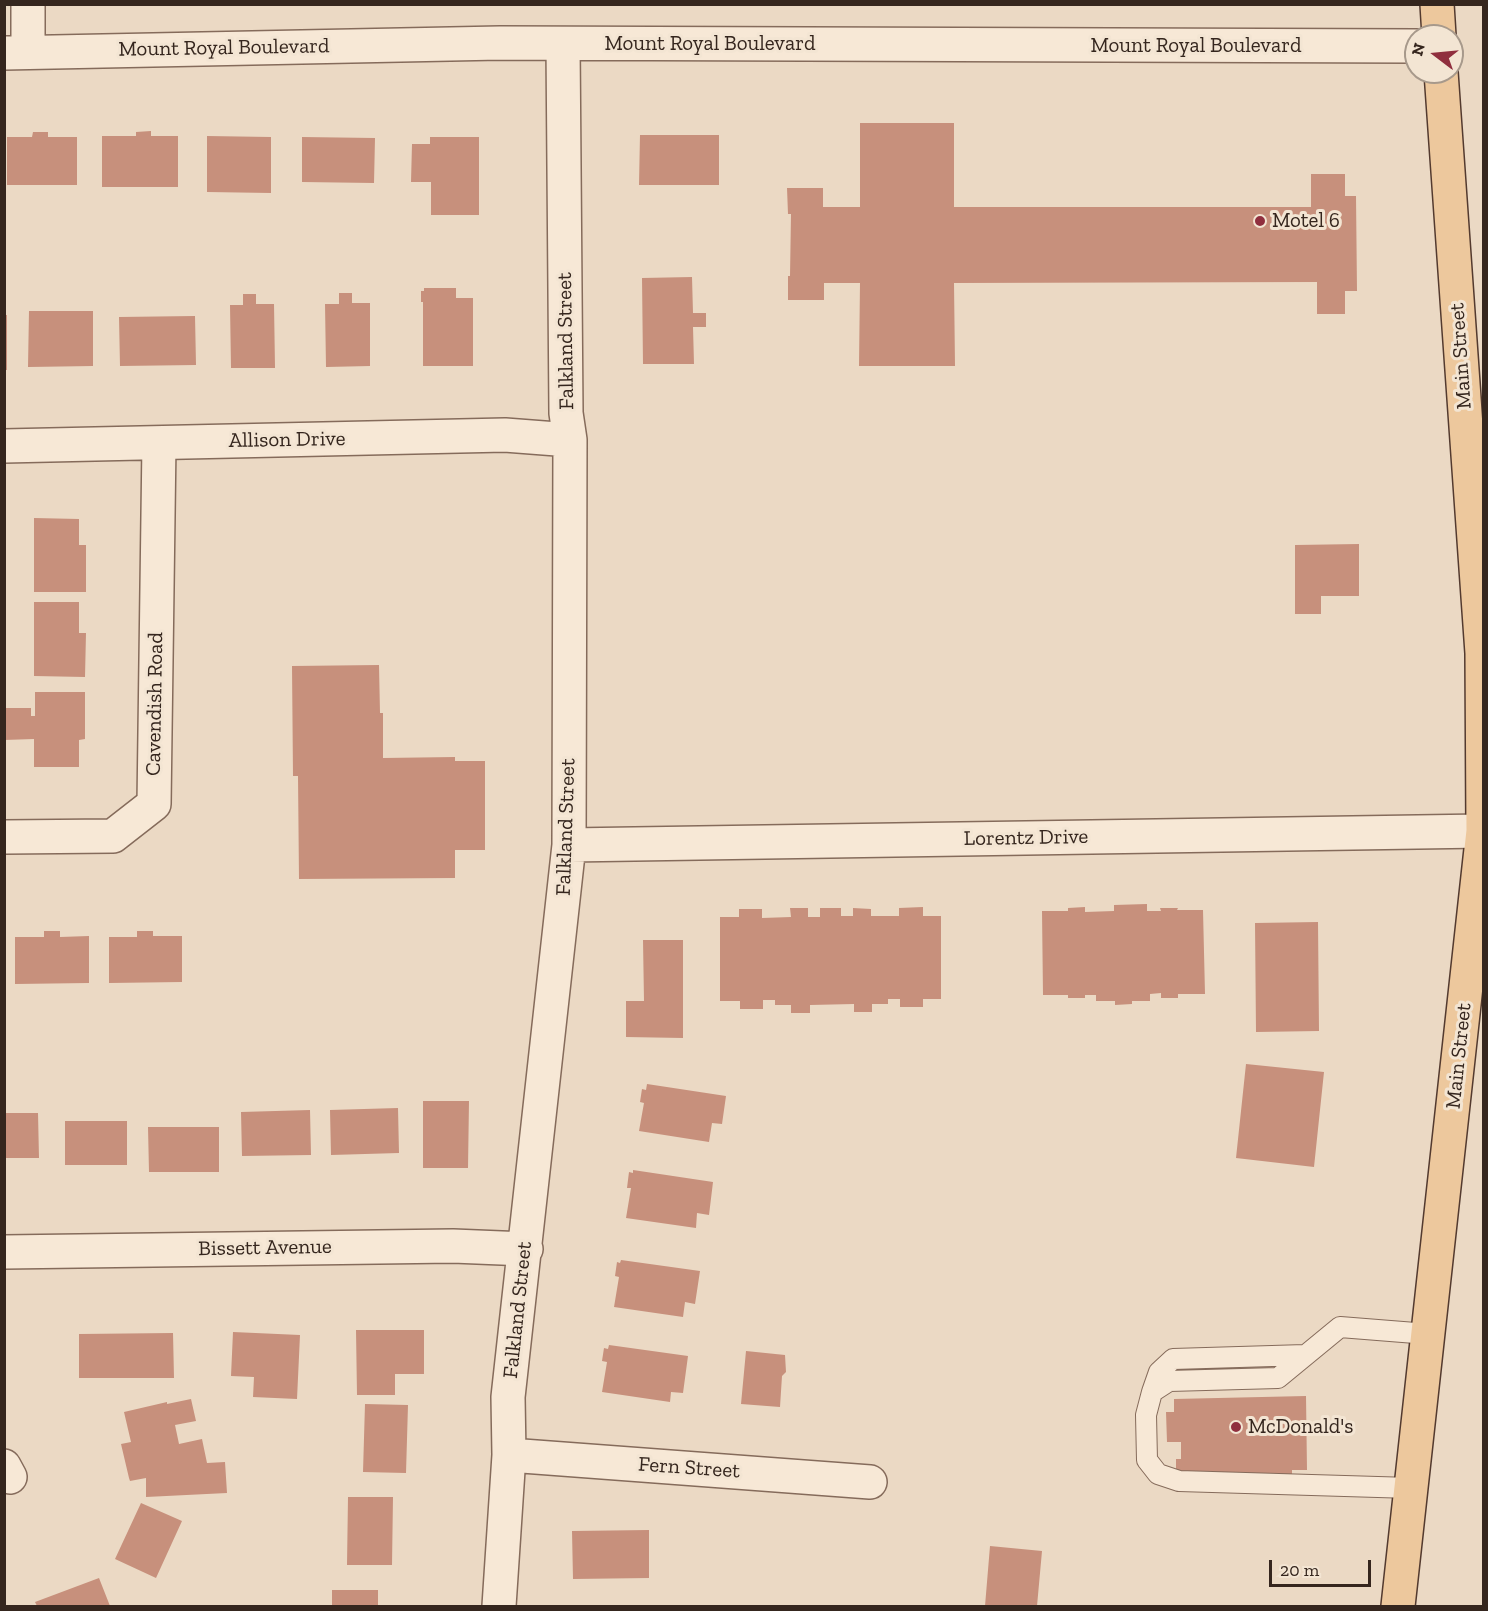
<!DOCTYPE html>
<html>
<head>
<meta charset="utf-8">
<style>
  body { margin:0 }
  #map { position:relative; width:1488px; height:1611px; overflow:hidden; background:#ebd9c4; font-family:"Zilla Slab",serif }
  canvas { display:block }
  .frame { position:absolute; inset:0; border:6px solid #35261e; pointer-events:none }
  .north { position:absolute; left:1404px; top:24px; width:60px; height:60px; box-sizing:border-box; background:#f3e5d3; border:2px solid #a7998b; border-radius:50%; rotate:286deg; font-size:16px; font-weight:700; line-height:24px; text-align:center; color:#35261e }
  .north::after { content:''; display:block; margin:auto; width:21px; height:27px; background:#902f3e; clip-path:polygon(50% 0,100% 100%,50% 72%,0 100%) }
  .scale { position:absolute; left:1269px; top:1560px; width:102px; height:27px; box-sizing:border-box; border:3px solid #35261e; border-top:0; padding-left:8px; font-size:18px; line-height:21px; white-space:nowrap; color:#35261e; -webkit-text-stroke:4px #f3e5d3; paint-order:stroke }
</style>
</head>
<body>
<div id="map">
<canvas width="1488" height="1611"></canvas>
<div class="frame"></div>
<div class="north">N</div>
<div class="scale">20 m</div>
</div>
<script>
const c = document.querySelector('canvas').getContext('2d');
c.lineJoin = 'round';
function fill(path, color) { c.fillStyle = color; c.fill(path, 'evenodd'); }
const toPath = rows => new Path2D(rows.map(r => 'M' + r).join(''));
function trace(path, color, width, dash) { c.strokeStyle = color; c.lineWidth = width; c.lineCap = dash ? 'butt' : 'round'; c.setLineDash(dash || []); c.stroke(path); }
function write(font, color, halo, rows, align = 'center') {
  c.font = font + ' "Zilla Slab",serif'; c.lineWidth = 6; c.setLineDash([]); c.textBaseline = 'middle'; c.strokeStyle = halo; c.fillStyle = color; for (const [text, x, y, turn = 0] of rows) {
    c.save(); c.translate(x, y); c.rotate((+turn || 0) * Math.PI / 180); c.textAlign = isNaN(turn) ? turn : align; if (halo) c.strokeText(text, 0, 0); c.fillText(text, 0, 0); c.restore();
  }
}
fill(toPath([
  [860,123,954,123,954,207,1311,207,1311,174,1345,174,1345,196,1356,196,1357,291,1345,291,1345,314,1317,314,1317,282,954,283,955,366,859,366,860,283,824,283,824,300,788,300,788,276,790,276,791,214,788,214,787,188,823,188,823,207,860,207],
  [151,131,151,136,178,136,178,187,102,187,102,136,136,136,136,132],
  [33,132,48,132,48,137,77,137,77,185,7,185,7,137,32,137],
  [640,135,719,135,719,185,639,185],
  [207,136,271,137,271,193,207,192],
  [302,137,375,138,374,183,302,182],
  [430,137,479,137,479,215,431,215,431,182,411,182,412,144,430,144],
  [692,277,693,313,706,313,706,327,693,327,694,364,643,364,642,278],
  [424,288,456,288,456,298,473,298,473,366,423,366,423,302,421,302,421,291,424,291],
  [339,293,352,293,352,303,370,303,370,366,326,367,325,304,339,304],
  [243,294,256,294,256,304,274,304,275,368,231,368,230,305,243,305],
  [29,311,93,311,93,366,28,367],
  [4,315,7,315,7,370,4,370],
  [195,316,196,365,120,366,119,317],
  [34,518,79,519,79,545,86,545,86,592,34,592],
  [1359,544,1359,596,1321,596,1321,614,1295,614,1295,545],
  [34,602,79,602,79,633,86,633,85,677,34,676],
  [379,665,380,713,383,713,383,758,455,757,455,761,485,761,485,850,455,850,455,878,299,879,298,776,293,776,292,666],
  [35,692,85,692,85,739,79,740,79,767,34,767,34,739,4,740,4,708,31,708,31,716,35,716],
  [1147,904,1147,911,1161,911,1160,908,1178,908,1177,910,1203,910,1205,994,1178,994,1178,998,1161,998,1161,993,1150,994,1150,1001,1132,1001,1132,1004,1115,1005,1115,1001,1096,1001,1096,995,1085,995,1085,998,1068,998,1068,995,1043,995,1042,911,1068,911,1068,908,1085,907,1085,912,1114,911,1114,905],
  [923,907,923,916,941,916,941,999,923,999,923,1007,900,1007,900,999,888,999,888,1004,872,1004,872,1012,854,1012,854,1004,810,1005,810,1013,791,1013,791,1005,775,1005,775,1000,763,1000,763,1009,740,1009,740,1001,720,1001,720,917,739,917,739,909,762,909,762,918,791,917,790,908,808,908,808,917,820,917,820,908,841,908,841,916,853,916,853,908,871,909,871,916,899,916,899,908],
  [1318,922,1319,1031,1256,1032,1255,923],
  [44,931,60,931,60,937,89,936,89,983,15,984,15,937,44,937],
  [137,931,153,931,153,936,182,936,182,982,109,983,109,937,137,937],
  [643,940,683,940,683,1038,626,1037,626,1001,644,1001],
  [1246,1064,1324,1072,1314,1167,1236,1158],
  [647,1084,726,1096,722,1124,712,1123,709,1142,639,1131,644,1103,640,1102,642,1089,646,1090],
  [423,1101,469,1101,468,1168,423,1168],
  [398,1108,399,1153,331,1155,330,1110],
  [310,1110,311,1155,242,1156,241,1112],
  [4,1113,38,1113,39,1158,4,1158],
  [65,1121,127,1121,127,1165,65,1165],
  [148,1127,219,1127,219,1172,149,1172],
  [633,1170,713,1182,709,1215,697,1213,696,1228,626,1218,631,1188,627,1188,629,1172,633,1173],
  [621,1260,700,1271,695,1304,685,1302,683,1317,614,1307,619,1277,615,1276,617,1262,620,1263],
  [356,1330,424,1330,424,1374,395,1374,395,1395,357,1395],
  [233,1332,300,1335,297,1399,253,1397,254,1377,231,1376],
  [173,1333,174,1378,79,1378,79,1334],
  [609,1345,688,1356,683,1393,671,1392,670,1402,602,1392,607,1362,602,1361,604,1348,608,1349],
  [746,1351,785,1355,786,1372,782,1376,780,1407,741,1404],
  [1306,1396,1307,1470,1292,1470,1292,1478,1176,1472,1176,1459,1181,1459,1181,1442,1167,1442,1166,1412,1174,1412,1174,1399],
  [191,1399,196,1421,175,1425,179,1444,202,1439,207,1463,225,1462,227,1493,146,1497,146,1478,130,1481,129,1478,121,1444,131,1442,124,1412,167,1402,167,1404],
  [365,1404,408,1405,406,1473,363,1472],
  [348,1497,393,1497,392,1565,347,1565],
  [141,1503,182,1521,156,1578,115,1559],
  [649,1530,649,1578,573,1579,572,1531],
  [990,1546,1042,1551,1037,1606,985,1606],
  [99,1578,110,1606,37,1606,35,1602],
  [332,1590,378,1590,378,1606,332,1606]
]), '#c7907c');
const lane = toPath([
  [1152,1392,1159,1372,1173,1359,1305,1355],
  [1411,1488,1179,1481,1158,1474,1147,1460,1146,1415,1152,1392,1169,1381,1278,1378,1340,1327,1428,1334]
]);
const street = toPath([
  [28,4,28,52],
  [4,53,500,43,1416,46],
  [4,446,505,435,570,440],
  [4,837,113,836,154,804,159,443],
  [569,845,1483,831],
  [4,1252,453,1246,526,1249],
  [509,1455,870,1482],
  [4,1466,10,1477],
  [499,1606,509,1455,508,1397,569,845,570,440,566,413,563,44]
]);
const primary = toPath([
  [1437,4,1439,36],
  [1398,1606,1483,831,1482,653,1441,72]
]);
trace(lane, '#856b5b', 22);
trace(street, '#856b5b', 36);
trace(primary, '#533a2f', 36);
trace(lane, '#f7e8d6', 20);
trace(street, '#f7e8d6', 33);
trace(primary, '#edc89d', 33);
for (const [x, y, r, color] of [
  [1260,221,6,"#902f3e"],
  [1236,1427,6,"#902f3e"]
]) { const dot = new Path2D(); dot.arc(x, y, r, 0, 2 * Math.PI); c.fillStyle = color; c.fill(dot); trace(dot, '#f3e5d3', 2); }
write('21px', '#35261e', '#f3e5d3', [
  ["Mount Royal Boulevard",710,44],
  ["Mount Royal Boulevard",1196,46],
  ["Mount Royal Boulevard",224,48,-1],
  ["Falkland Street",566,341,-91],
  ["Main Street",1461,356,-94],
  ["Allison Drive",287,440,-1],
  ["Cavendish Road",155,704,-89],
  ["Falkland Street",566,827,-88],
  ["Lorentz Drive",1026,838,-1],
  ["Main Street",1459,1056,-84],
  ["Bissett Avenue",265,1248,-1],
  ["Falkland Street",518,1310,-84],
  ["Fern Street",689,1468,4]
]);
write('21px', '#35261e', '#f3e5d3', [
  ["Motel 6",1272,221],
  ["McDonald's",1248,1427]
], 'left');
</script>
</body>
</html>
